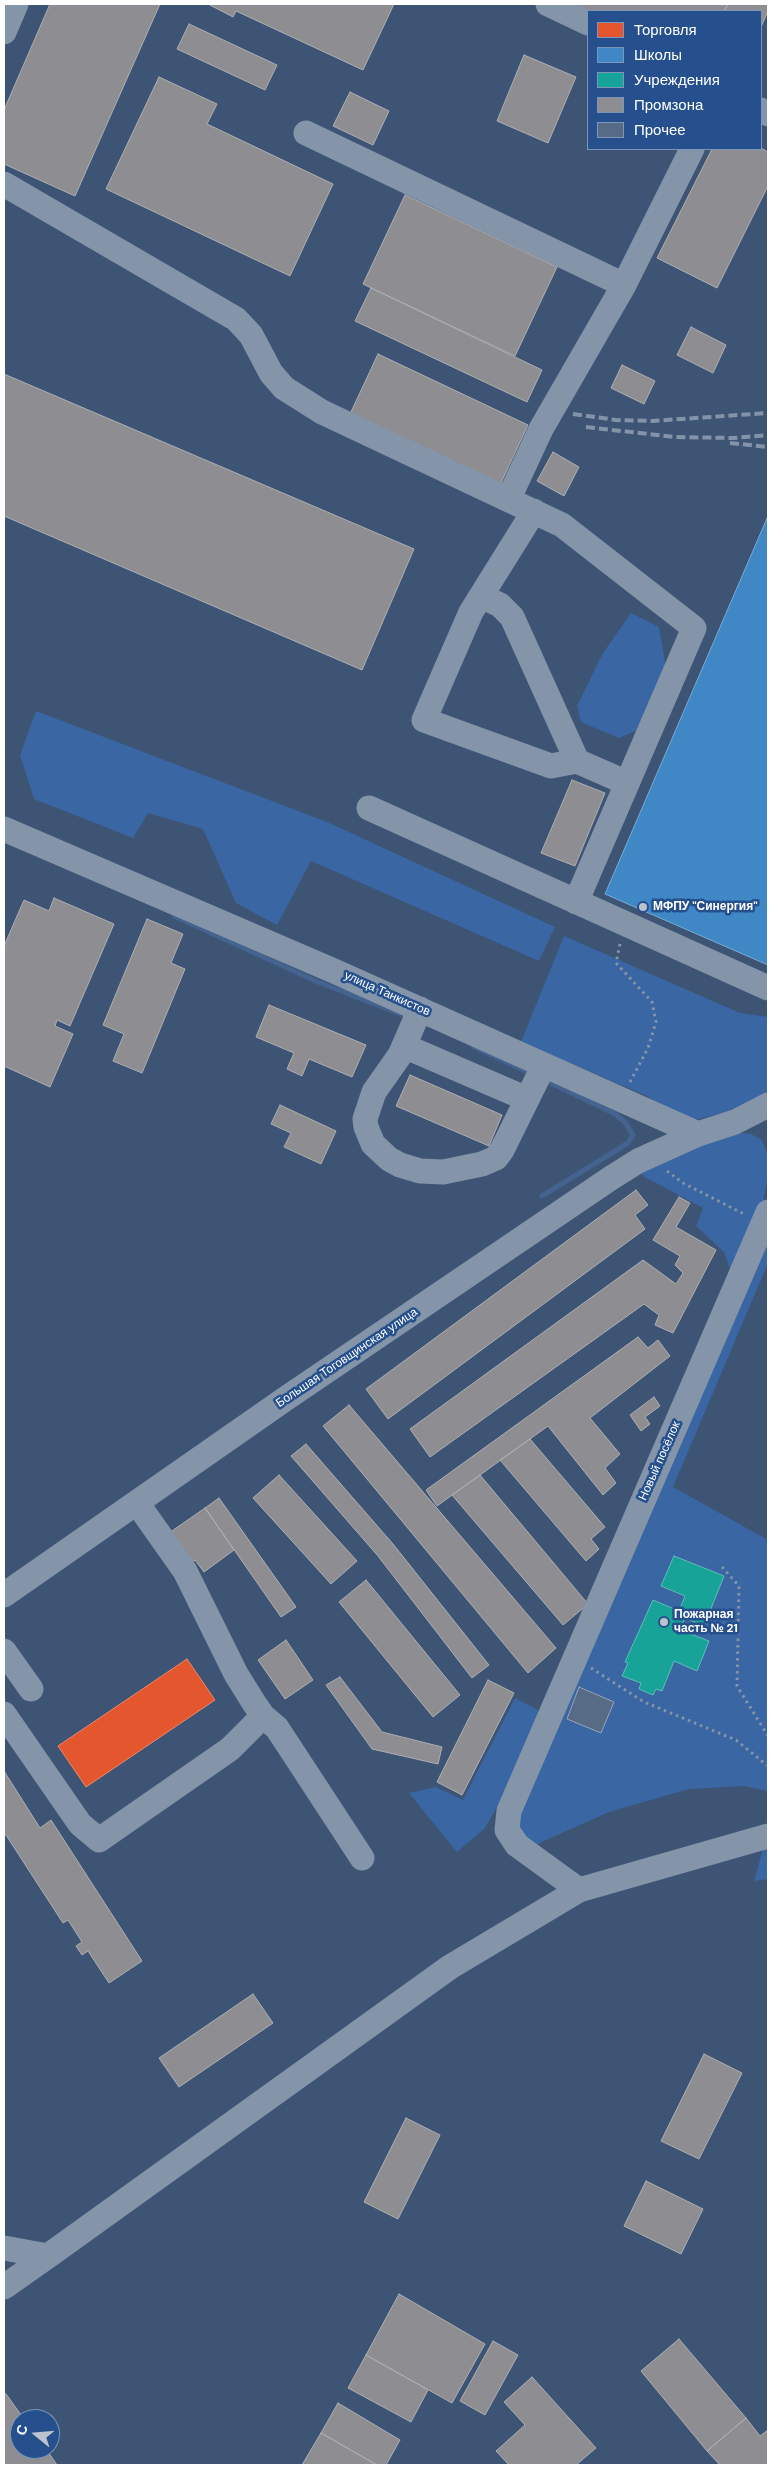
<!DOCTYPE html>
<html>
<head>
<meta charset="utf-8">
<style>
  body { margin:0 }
  #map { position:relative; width:772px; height:2469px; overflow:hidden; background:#3d5475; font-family:"DM Sans",sans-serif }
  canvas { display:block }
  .frame { position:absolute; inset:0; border:5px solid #fff; pointer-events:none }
  .legend { position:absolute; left:587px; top:10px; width:175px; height:140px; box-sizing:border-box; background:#25508d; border:1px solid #7c96bb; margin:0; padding:6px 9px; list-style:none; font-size:15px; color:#fff }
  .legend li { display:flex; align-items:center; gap:10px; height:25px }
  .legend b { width:25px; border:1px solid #7c96bb }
  .north { position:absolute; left:10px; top:2409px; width:50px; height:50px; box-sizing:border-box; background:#25508d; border:1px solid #7c96bb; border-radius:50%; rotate:287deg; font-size:14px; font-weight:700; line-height:20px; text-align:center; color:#fff }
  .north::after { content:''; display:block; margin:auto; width:18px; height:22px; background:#bbc3cf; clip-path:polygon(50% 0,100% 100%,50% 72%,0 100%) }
</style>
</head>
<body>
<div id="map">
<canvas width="772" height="2469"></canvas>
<div class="frame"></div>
<ul class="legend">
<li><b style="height:14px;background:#e4572e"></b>Торговля</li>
<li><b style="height:14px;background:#3f88c5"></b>Школы</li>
<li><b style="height:14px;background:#17a398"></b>Учреждения</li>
<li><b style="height:14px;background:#8d8d92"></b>Промзона</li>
<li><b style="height:14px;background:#586b86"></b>Прочее</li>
</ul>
<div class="north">С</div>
</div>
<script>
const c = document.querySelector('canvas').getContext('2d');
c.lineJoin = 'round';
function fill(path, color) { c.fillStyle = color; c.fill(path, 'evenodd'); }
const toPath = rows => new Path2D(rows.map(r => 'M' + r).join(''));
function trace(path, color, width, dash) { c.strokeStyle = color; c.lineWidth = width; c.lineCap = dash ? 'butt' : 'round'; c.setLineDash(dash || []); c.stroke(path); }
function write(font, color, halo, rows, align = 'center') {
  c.font = font + ' "DM Sans",sans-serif'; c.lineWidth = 5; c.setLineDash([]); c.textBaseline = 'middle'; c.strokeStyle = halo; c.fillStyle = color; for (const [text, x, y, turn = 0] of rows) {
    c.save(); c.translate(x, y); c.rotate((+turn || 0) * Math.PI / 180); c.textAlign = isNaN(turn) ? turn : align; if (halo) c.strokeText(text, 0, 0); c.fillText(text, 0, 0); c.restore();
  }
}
fill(toPath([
  [631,613,659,627,666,669,638,730,619,738,581,722,577,706,603,653],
  [36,711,327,822,555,927,539,961,311,861,277,925,236,903,203,829,148,813,133,838,34,799,20,755],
  [564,936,740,1013,768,1017,768,1093,726,1112,695,1120,670,1112,647,1096,521,1042],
  [740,1133,751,1134,762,1140,768,1155,768,1176,761,1213,732,1275,724,1252,696,1226,703,1208,643,1176,640,1168,663,1155],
  [768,1234,768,1263,673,1487,768,1540,768,1791,744,1786,689,1789,609,1812,533,1846,519,1833,516,1811],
  [515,1698,538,1710,538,1718,508,1788,485,1828,457,1852,409,1793,436,1787,463,1800],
  [768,1841,768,1879,754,1881,765,1842]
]), '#3a66a3');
const shops = toPath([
  [187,1659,215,1700,86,1787,58,1746,187,1659]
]);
fill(shops, '#e4572e');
trace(shops, '#ec896d', 1);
const schools = toPath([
  [768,516,768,965,605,894,768,516]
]);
fill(schools, '#3f88c5');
trace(schools, '#79acd6', 1);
const public = toPath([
  [674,1556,724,1576,704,1626,685,1618,680,1630,709,1641,697,1671,674,1661,662,1691,656,1689,653,1695,639,1689,641,1683,622,1676,628,1663,625,1662,653,1600,679,1611,685,1596,661,1586,674,1556]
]);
fill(public, '#17a398');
trace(public, '#5dbfb7', 1);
const industry = toPath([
  [50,4,160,4,75,196,4,164,4,110,50,4],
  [208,4,394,4,363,70,236,11,233,17,208,4],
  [571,4,728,4,724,11,588,11,571,4],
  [728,4,768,4,768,11,761,27,761,11,724,11,728,4],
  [189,24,277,65,265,90,177,49,189,24],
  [524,55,576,77,548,143,497,121,524,55],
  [159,77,217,104,207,124,333,184,290,276,106,189,159,77],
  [350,92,389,111,373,145,333,126,350,92],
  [761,148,768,152,768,186,717,288,657,258,712,149,761,148],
  [405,195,557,267,515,356,363,284,405,195],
  [371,288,542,370,527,402,355,321,371,288],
  [691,327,726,345,713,373,677,355,691,327],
  [378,354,528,425,500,485,350,414,378,354],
  [622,365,655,381,644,404,611,388,622,365],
  [4,374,414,549,362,670,4,516,4,374],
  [553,452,579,467,564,496,537,481,553,452],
  [572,780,605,793,575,866,541,853,572,780],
  [54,898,114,924,70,1026,57,1020,55,1026,73,1034,50,1087,4,1066,4,946,24,900,49,911,54,898],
  [147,919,183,934,171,963,185,969,142,1073,113,1061,124,1034,103,1025,147,919],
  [269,1005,366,1045,352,1077,309,1059,302,1076,287,1069,294,1053,256,1037,269,1005],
  [410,1075,502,1115,489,1146,396,1106,410,1075],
  [280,1105,336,1131,321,1164,284,1147,291,1133,271,1124,280,1105],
  [636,1190,648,1205,635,1215,645,1229,388,1419,366,1389,636,1190],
  [679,1197,690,1203,676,1227,716,1250,673,1333,655,1325,659,1315,644,1304,430,1457,410,1429,643,1260,676,1284,683,1273,675,1265,680,1256,653,1240,679,1197],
  [638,1337,648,1348,658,1340,670,1356,590,1418,620,1454,605,1468,616,1483,603,1495,548,1426,437,1506,426,1490,638,1337],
  [654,1397,660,1406,645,1417,650,1424,641,1431,630,1415,654,1397],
  [349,1405,556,1648,528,1673,323,1426,349,1405],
  [530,1439,605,1527,591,1539,599,1549,586,1561,500,1460,530,1439],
  [306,1444,393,1544,489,1665,472,1678,378,1556,291,1456,306,1444],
  [279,1475,357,1561,331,1584,253,1498,279,1475],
  [480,1475,588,1604,563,1625,452,1495,480,1475],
  [219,1498,296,1607,281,1617,205,1508,219,1498],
  [205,1508,234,1550,204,1572,195,1560,190,1564,169,1533,205,1508],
  [366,1580,460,1695,433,1717,339,1602,366,1580],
  [286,1640,313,1680,285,1699,258,1660,286,1640],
  [340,1677,382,1732,442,1747,438,1764,372,1749,326,1685,340,1677],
  [488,1680,514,1693,462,1795,437,1782,488,1680],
  [4,1771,40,1828,51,1820,142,1961,109,1983,88,1951,82,1955,76,1946,82,1942,68,1920,63,1923,4,1832,4,1771],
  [253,1994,273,2023,179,2087,159,2058,253,1994],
  [704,2054,742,2073,699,2159,661,2141,704,2054],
  [406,2118,440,2135,398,2219,364,2202,406,2118],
  [646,2181,703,2209,681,2254,624,2226,646,2181],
  [399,2294,485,2344,452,2403,366,2355,399,2294],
  [679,2339,746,2418,707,2451,641,2371,679,2339],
  [493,2341,518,2355,485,2415,460,2401,493,2341],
  [366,2355,428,2390,411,2422,348,2388,366,2355],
  [532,2377,596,2448,576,2465,509,2465,496,2451,525,2425,504,2402,532,2377],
  [6,2394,24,2419,20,2419,20,2449,46,2449,57,2465,4,2465,4,2395,6,2394],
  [338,2403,400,2440,386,2465,377,2465,321,2433,338,2403],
  [746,2418,760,2436,768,2430,768,2465,720,2465,707,2451,746,2418],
  [321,2433,377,2465,302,2465,321,2433]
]);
fill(industry, '#8d8d92');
trace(industry, '#afafb3', 1);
trace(toPath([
  [174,916,318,982,403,1015],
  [474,1047,532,1074],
  [542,1196,628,1143,633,1135,625,1122,615,1114,545,1080]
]), '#44638e', 5);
const building = toPath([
  [579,1687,614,1702,601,1733,567,1719,579,1687]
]);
fill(building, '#586b86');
trace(building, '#98a5b8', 1);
trace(toPath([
  [620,944,616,963,652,1002,656,1022,648,1048,630,1082],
  [667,1171,683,1183,744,1214],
  [722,1567,739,1586,737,1686,768,1736],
  [591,1668,644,1702,736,1740,768,1766]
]), '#8494a9', 3, [2.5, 4]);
trace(toPath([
  [548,4,588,23],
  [4,32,16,4],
  [761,110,768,114],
  [306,133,624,285],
  [4,184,236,319,251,335,271,373,284,388,322,412,562,525,694,628,576,902],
  [509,498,541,429,624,285,692,149],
  [534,511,471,612,424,720,551,766,577,761,627,783],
  [481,596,500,605,512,617,577,761],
  [369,808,768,988],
  [4,829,334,971,698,1134],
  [420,1009,400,1055,374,1092,365,1119,366,1127,373,1144,389,1159,400,1165,420,1171,443,1172,482,1164,496,1158,502,1150,544,1065],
  [404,1046,527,1099],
  [137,1503,185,1571,236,1674,254,1703,263,1716,277,1728,362,1858],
  [4,1595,288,1397,611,1178,638,1161,698,1134,735,1122,768,1105],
  [4,1651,31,1689],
  [4,1714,80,1824,99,1840,230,1749,263,1716],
  [579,1890,517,1845,507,1830,509,1811,768,1212],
  [4,2248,48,2256,450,1967,579,1890,768,1836],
  [4,2287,48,2256]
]), '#8494a9', 25);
trace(toPath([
  [573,414,616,420,652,421,768,413],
  [586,427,675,437,734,438,768,435],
  [730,443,768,447]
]), '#8494a8', 4, [9, 4]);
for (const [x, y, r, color] of [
  [643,907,5,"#bbc3cf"],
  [664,1622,5,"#bbc3cf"]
]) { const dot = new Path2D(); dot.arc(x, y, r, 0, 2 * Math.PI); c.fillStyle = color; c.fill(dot); trace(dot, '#25508d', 2); }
write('bold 12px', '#fff', '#25508d', [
  ["МФПУ \"Синергия\"",653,907],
  ["Пожарная",674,1615],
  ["часть № 21",674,1629]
], 'left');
write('12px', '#fff', '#25508d', [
  ["улица Танкистов",387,994,24],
  ["Большая Тоговщинская улица",347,1358,-34],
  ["Новый посёлок",660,1461,-66]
]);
</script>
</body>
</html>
